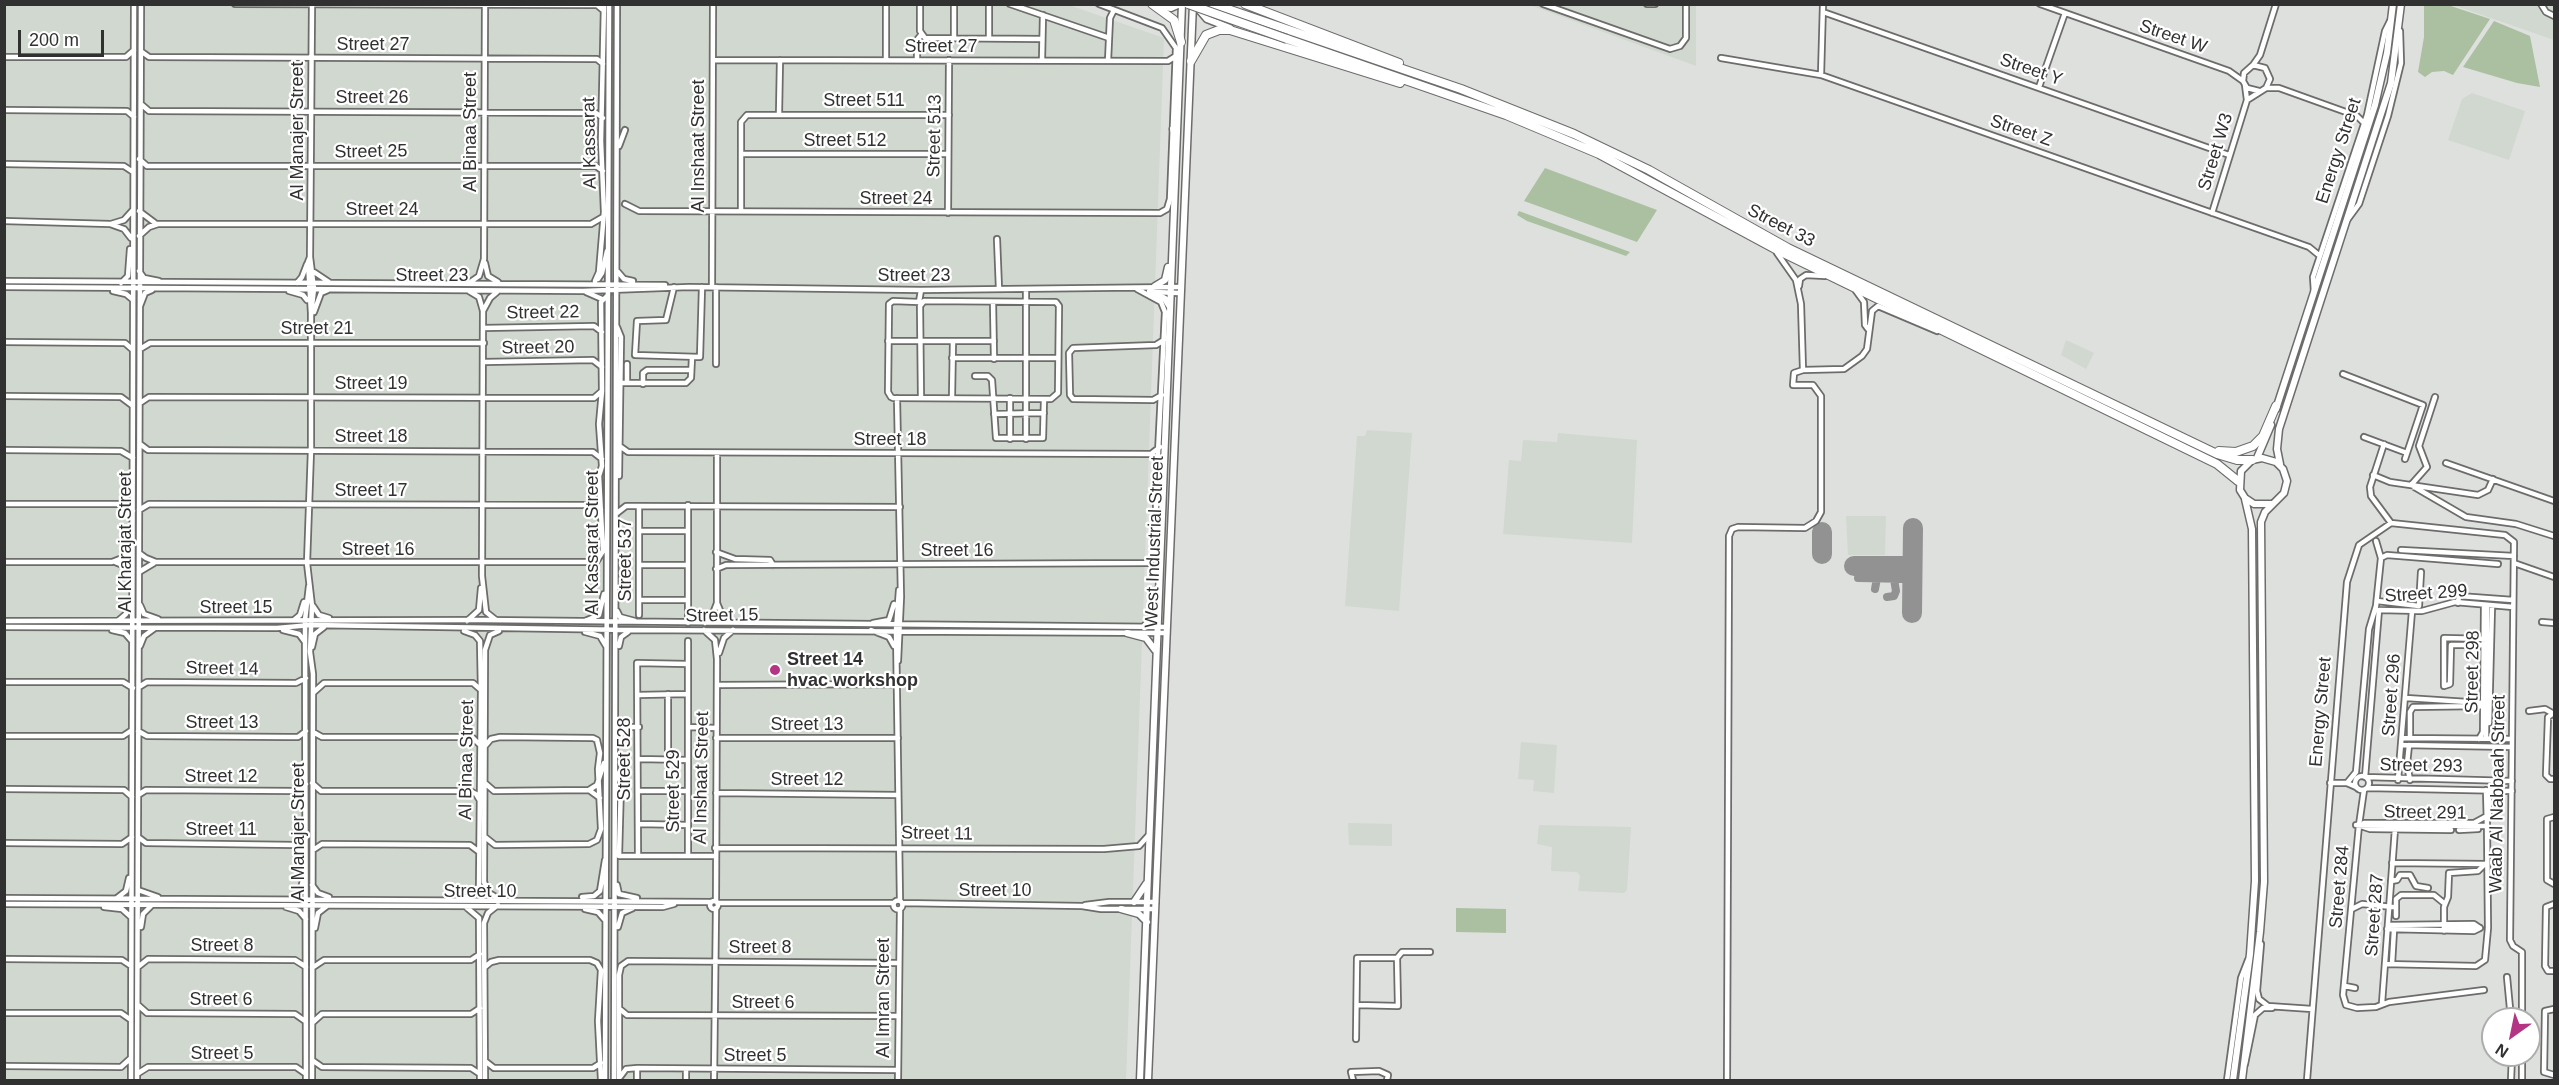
<!DOCTYPE html>
<html>
<head>
<meta charset="utf-8">
<style>
  body { margin:0 }
  #map { position:relative; width:2559px; height:1085px; overflow:hidden; background:#dee0de; font-family:Helvetica,sans-serif }
  canvas { display:block }
  .frame { position:absolute; inset:0; border:6px solid #303130; pointer-events:none }
  .north { position:absolute; left:2481px; top:1007px; width:60px; height:60px; box-sizing:border-box; background:#fff; border:2px solid #acadac; border-radius:50%; rotate:213deg; font-size:16px; font-weight:700; line-height:24px; text-align:center; color:#303130 }
  .north::after { content:''; display:block; margin:auto; width:21px; height:27px; background:#b33583; clip-path:polygon(50% 0,100% 100%,50% 72%,0 100%) }
  .scale { position:absolute; left:18px; top:30px; width:86px; height:27px; box-sizing:border-box; border:3px solid #303130; border-top:0; padding-left:8px; font-size:18px; line-height:21px; white-space:nowrap; color:#303130; -webkit-text-stroke:4px #fff; paint-order:stroke }
</style>
</head>
<body>
<div id="map">
<canvas width="2559" height="1085"></canvas>
<div class="frame"></div>
<div class="north">N</div>
<div class="scale">200 m</div>
</div>
<script>
const c = document.querySelector('canvas').getContext('2d');
c.lineJoin = 'round';
function fill(path, color) { c.fillStyle = color; c.fill(path, 'evenodd'); }
const toPath = rows => new Path2D(rows.map(r => 'M' + r).join(''));
function trace(path, color, width, dash) { c.strokeStyle = color; c.lineWidth = width; c.lineCap = dash ? 'butt' : 'round'; c.setLineDash(dash || []); c.stroke(path); }
function write(font, color, halo, rows, align = 'center') {
  c.font = font + ' Helvetica,sans-serif'; c.lineWidth = 4.5; c.setLineDash([]); c.textBaseline = 'middle'; c.strokeStyle = halo; c.fillStyle = color; for (const [text, x, y, turn = 0] of rows) {
    c.save(); c.translate(x, y); c.rotate((+turn || 0) * Math.PI / 180); c.textAlign = isNaN(turn) ? turn : align; if (halo) c.strokeText(text, 0, 0); c.fillText(text, 0, 0); c.restore();
  }
}
fill(toPath([
  [1066,4,1164,38,1126,1080,5,1080,5,5],
  [1530,5,1696,5,1696,66],
  [2453,5,2554,5,2554,40],
  [2472,93,2525,111,2509,160,2448,140,2462,99],
  [2066,340,2094,353,2086,369,2061,355],
  [1367,430,1412,433,1399,611,1345,606,1357,436,1365,436],
  [1558,433,1637,440,1632,543,1503,534,1509,460,1521,461,1523,440,1557,442],
  [1846,516,1886,516,1885,555,1848,555],
  [1521,742,1557,745,1554,793,1533,791,1534,780,1518,779],
  [1348,823,1392,824,1392,846,1349,845],
  [1539,825,1631,827,1627,890,1624,893,1578,891,1580,876,1577,872,1551,871,1552,847,1537,844]
]), '#d1d8cf');
fill(toPath([
  [2424,4,2448,5,2490,19,2453,75,2444,71,2432,72,2425,77,2418,72,2424,37],
  [2494,21,2530,36,2540,87,2517,83,2463,67],
  [1545,168,1657,210,1637,242,1524,201],
  [1519,211,1630,252,1626,256,1527,221,1517,215],
  [1456,908,1506,909,1506,933,1456,932]
]), '#aac0a1');
trace(toPath([
  [1858,578,1912,579],
  [1875,589,1877,578],
  [1887,597,1894,596,1896,591,1894,579]
]), '#919291', 8);
trace(toPath([
  [1822,554,1822,532],
  [1854,566,1911,566],
  [1912,613,1913,528]
]), '#919291', 20);
const minor = toPath([
  [235,4,597,5,603,10],
  [920,4,920,31,925,38,1042,39],
  [989,4,989,38],
  [1010,4,1109,38],
  [1543,4,1670,49,1680,46,1686,38,1686,4],
  [1647,4,1655,4],
  [2040,4,2229,71,2243,81],
  [2541,4,2546,12,2554,16],
  [1823,12,2229,155],
  [954,38,954,4],
  [142,52,149,57,597,59,603,64],
  [4,57,126,57,134,50],
  [1721,58,1821,75,2309,247,2320,256],
  [713,60,1168,61,1176,56],
  [886,60,886,4],
  [917,60,917,40,921,35],
  [1042,60,1043,15],
  [1108,61,1110,18,1114,10],
  [2253,65,2260,55,2276,4],
  [1821,75,1823,4],
  [2039,87,2065,13],
  [2266,88,2279,88,2357,116,2364,123],
  [2247,100,2266,88,2270,79,2265,68,2253,65,2244,73,2243,81,2247,88,2259,91],
  [142,105,149,111,596,113,603,118],
  [4,110,127,111,134,117],
  [779,114,780,60],
  [619,146,625,130],
  [741,154,948,154],
  [139,159,147,166,596,166,603,171],
  [4,164,124,166,133,172],
  [625,204,639,211,1160,213,1167,209,1170,199,1176,48,1162,28,1099,4],
  [139,211,155,223],
  [741,211,741,122,747,115,949,115],
  [948,213,949,60],
  [2212,213,2247,100,2245,85],
  [2348,219,2359,204,2388,116,2401,63,2400,31],
  [4,221,110,224,124,229,131,238],
  [111,224,124,220,133,210],
  [139,236,149,227,158,224,591,224,603,217],
  [997,239,999,289],
  [1777,253,1796,280,1801,304,1803,370],
  [310,257,314,289,311,314,311,450,307,563,312,606,310,652,313,674,312,1080],
  [485,263,488,276,498,282],
  [139,271,144,278,159,281],
  [314,272,329,282],
  [618,272,624,279,633,281],
  [598,279,602,273,607,251],
  [4,281,665,285],
  [595,281,599,272,604,212,601,141,604,4],
  [121,283,128,276,130,249],
  [297,283,302,277,307,264],
  [469,283,479,276,484,259,485,4],
  [1799,286,1800,279,1806,275,1825,276],
  [4,287,583,291,689,287,921,290,1180,287],
  [674,287,666,320,637,321,635,355,700,357,702,287],
  [712,287,713,4],
  [716,287,716,364],
  [113,291,126,294,132,299],
  [289,291,303,295,307,300],
  [469,291,479,297,483,311,482,576,486,612,496,620],
  [1856,291,1864,302,1865,325,1868,329],
  [586,292,602,299],
  [1153,292,1179,293],
  [2314,292,2313,277,2367,115,2385,31,2390,21],
  [993,302,994,359],
  [140,306,145,293,152,290],
  [483,311,490,298,497,292],
  [314,312,321,293,328,290],
  [311,313,308,262,310,257,312,4],
  [617,327,621,337,619,476],
  [483,328,594,326,602,332],
  [888,341,994,341],
  [4,342,125,343,133,350],
  [140,349,150,343,484,343],
  [952,358,1058,358],
  [484,362,593,360,602,367],
  [627,364,627,383],
  [2343,374,2423,405,2405,459],
  [975,376,988,376,992,380,996,438,1043,438,1044,399],
  [621,383,686,383,691,378,692,357],
  [643,384,643,373,647,370,691,370],
  [1162,395,1153,400,1073,399,1070,395,1069,353,1073,348,1156,345,1164,340],
  [4,396,121,397,133,406],
  [952,397,953,341],
  [2435,397,2419,446,2427,467,2411,485,2466,517,2516,524,2554,536],
  [897,398,901,597,898,661],
  [921,398,920,306,924,301,1056,302,1059,306,1058,393,1051,399,893,398,891,397,888,392,889,304,893,301,919,302,921,290],
  [1010,398,1010,439],
  [140,403,149,397,594,398,602,391],
  [994,414,1044,413],
  [2364,437,2407,453],
  [1026,439,1026,289],
  [140,444,148,450,593,452,602,459],
  [2384,444,2370,487,2371,496,2391,523],
  [621,447,628,452,1151,454,1160,447],
  [4,450,121,451,133,458],
  [2446,463,2554,501],
  [2373,475,2390,482,2478,495,2488,490,2493,479],
  [4,504,119,504,133,511],
  [688,505,688,623],
  [639,506,639,615],
  [139,510,149,504,593,505,601,510],
  [617,513,626,506,639,506,900,507],
  [640,531,687,531],
  [2376,541,2381,558],
  [2401,550,2514,556],
  [716,552,735,559,770,560,773,565],
  [139,553,146,558,156,562,596,562,603,551,599,476,602,466,599,424,602,391,601,302,608,295],
  [4,562,112,562,125,557,132,549],
  [115,562,125,566,132,574],
  [2514,563,2554,577],
  [640,565,688,565],
  [716,569,726,565,1149,563,1156,553,1156,493,1165,312,1161,302,1137,289],
  [139,572,154,563],
  [899,590,896,630,900,901],
  [640,600,688,600],
  [2377,601,2419,606,2421,572],
  [717,603,722,615,730,622],
  [2458,603,2459,596,2513,600],
  [140,605,144,614,158,619],
  [313,606,319,615,329,618],
  [617,611,620,617,635,621],
  [119,620,126,614,130,600],
  [294,620,300,615,304,602],
  [4,621,484,620,1167,627],
  [467,621,479,610,481,588],
  [585,621,599,615,604,594],
  [2542,622,2554,623],
  [705,623,712,616,717,603,717,453],
  [873,623,889,620,894,604],
  [4,627,277,628,311,625,630,630,1167,633],
  [112,630,125,633,132,641],
  [283,630,299,634,305,642],
  [704,630,715,640,717,659,716,901],
  [871,630,889,637,894,646],
  [464,631,475,635,480,641,481,690,479,886,473,895,464,898],
  [585,632,600,636,606,646],
  [2487,639,2444,638,2444,686,2450,684,2451,645,2491,645],
  [140,646,144,636,155,628],
  [619,646,621,637,628,632],
  [312,647,315,634,324,627],
  [719,653,724,638,733,630],
  [4,682,123,682,133,688],
  [717,685,898,684],
  [139,687,147,682,296,683,306,678],
  [314,692,324,683,473,683,481,690],
  [638,695,688,694],
  [2406,698,2483,703],
  [2529,711,2545,709,2552,713],
  [2554,713,2548,717,2546,775,2550,779,2554,779],
  [2489,723,2492,606],
  [615,727,639,727],
  [688,727,716,728],
  [138,731,147,736,287,737,298,737,306,731],
  [313,732,322,737,472,737,479,744],
  [4,736,123,736,132,730],
  [716,738,898,738],
  [2403,738,2512,739],
  [2410,738,2410,712,2413,707,2483,706],
  [2479,739,2483,732,2484,605],
  [2486,739,2487,605],
  [2402,745,2512,747],
  [639,759,688,760],
  [668,759,668,694],
  [2407,764,2409,745],
  [2407,765,2410,780],
  [615,771,621,783,619,856,715,856],
  '2355 783a7 7 0 1 1 14 0a7 7 0 1 1-14 0Z',
  [2365,777,2379,610,2422,611,2455,602,2513,607],
  [2365,777,2512,781],
  [2398,780,2412,611],
  [312,783,321,791,470,791,476,794,479,799],
  [2330,783,2347,783,2356,787],
  [2347,783,2356,772,2369,629,2376,606,2381,558,2387,555,2498,564],
  [486,784,494,791,589,790,600,798],
  [2367,788,2512,791],
  [4,789,124,790,132,797],
  [589,790,597,785,604,763],
  [2364,790,2359,825,2343,995,2346,1005,2357,1008,2376,1007,2389,1002,2484,990],
  [2486,790,2487,826],
  [639,791,688,791],
  [716,793,898,795],
  [138,795,146,790,296,791,306,784],
  [2489,815,2489,790],
  [2554,817,2547,819,2547,880,2554,884],
  [2364,823,2474,823,2485,817],
  [639,824,688,825],
  [2356,825,2487,826,2488,928,2485,960,2476,966,2385,964],
  [2361,826,2370,829,2451,830],
  [2459,830,2478,829],
  [138,837,146,843,296,845,306,838],
  [485,837,495,845,589,844,597,840,601,829,598,769,600,753,597,740,593,738,500,737,491,739,485,746],
  [4,843,122,844,132,837],
  [715,848,1104,849,1139,846,1148,836],
  [313,850,322,844,470,845,478,851],
  [638,855,637,663,688,664],
  [688,856,688,641],
  [2392,863,2485,864],
  [2391,881,2397,880,2400,875,2410,875,2416,886,2428,888],
  [312,885,318,893,329,897],
  [617,885,619,894,637,898],
  [138,890,158,897],
  [582,897,594,896,600,891,605,860],
  [4,898,711,902],
  [117,898,126,891,129,878],
  [293,898,300,893,303,880],
  [499,899,489,893,484,882,485,650,490,635,499,631],
  '893.5 905a4.5 4.5 0 1 1 9 0a4.5 4.5 0 1 1-9 0Z',
  '710 905a4 4 0 1 1 8 0a4 4 0 1 1-8 0Z',
  [718,903,894,903],
  [902,903,1082,906,1101,909,1155,909],
  [4,904,663,907,674,904],
  [2554,904,2546,907,2545,966,2548,971,2554,971],
  [1085,905,1109,902,1156,902],
  [104,907,122,909,131,917],
  [286,907,299,911,306,919],
  [466,907,479,918,480,1080],
  [585,909,598,912,605,920],
  [2352,909,2362,904,2393,907],
  [2396,916,2396,899,2401,895,2434,895,2445,904],
  [2388,925,2474,924,2480,928],
  [141,927,143,914,151,906],
  [618,927,622,913,633,908],
  [2444,927,2479,928],
  [315,928,318,913,327,906],
  [2387,929,2474,931,2480,928],
  [2444,931,2444,907,2448,897,2449,873,2478,871,2485,864],
  [2261,944,2257,991,2259,999,2268,1006,2312,1009],
  [4,959,122,960,131,966],
  [2392,964,2394,930],
  [138,967,148,959,295,960,306,967],
  [485,967,491,962,499,960,590,960,597,963,601,970,598,1021,601,1080],
  [312,968,324,960,471,960,480,954],
  [2507,977,2511,1019],
  [2345,986,2355,988],
  [2382,1003,2395,829],
  [138,1005,147,1013,295,1014,305,1021],
  [1357,1005,1398,1006,1397,958],
  [2554,1009,2545,1011,2544,1072,2554,1075],
  [621,1010,627,1015,898,1016],
  [4,1013,121,1013,131,1020],
  [312,1023,322,1014,471,1014,480,1008],
  [1356,1039,1357,958,1397,958,1402,952,1430,952],
  [2522,1055,2522,1080],
  [312,1060,322,1067,471,1068,480,1074],
  [485,1061,494,1068,593,1068,601,1063],
  [2245,1064,2255,1015,2263,1008,2272,1008],
  [4,1066,121,1067,131,1058],
  [137,1074,148,1067,296,1067,306,1074],
  [620,1077,626,1069,637,1068,898,1070],
  [131,1080,134,4],
  [137,1080,141,4],
  [306,1080,305,620,309,586],
  [485,1080,484,923,488,913,498,905],
  [605,1080,609,4],
  [614,1080,617,4],
  [619,1080,619,975,621,966,628,961,898,963],
  [637,1080,637,1068],
  [686,1080,686,1069],
  [714,1080,716,908],
  [898,1080,900,909],
  [1353,1080,1351,1072,1379,1071,1388,1075,1387,1080],
  [1727,1080,1729,536,1732,529,1738,527,1805,528,1816,521,1821,512,1821,396,1813,385,1793,385,1794,373,1803,370,1844,369,1862,356,1867,349,1872,311,1878,306,1937,331],
  [2227,1080,2241,978,2248,960],
  [2307,1080,2347,582,2359,545,2391,523,2505,535,2514,542,2510,940,2513,946,2522,952,2522,1019],
  [2511,1080,2512,1055]
]);
const major = toPath([
  [1195,5,1207,19,1230,28],
  [1157,6,1171,8,1180,4],
  [1173,129,1176,141],
  [1155,286,1165,280,1168,267],
  [1150,291,1165,299,1170,307],
  [2276,409,2375,105,2387,53,2393,4],
  [2257,458,2271,425],
  [2280,464,2277,449,2279,429,2391,83,2401,4],
  [1157,489,1160,503],
  [1144,627,1151,619,1154,608],
  [1127,633,1146,638,1155,650],
  [1134,902,1146,884],
  [1121,909,1139,914,1147,922],
  [1140,1080,1182,4],
  [1148,1080,1193,4],
  [2233,1080,2250,954,2255,881,2252,529,2245,499],
  [2242,1080,2260,932,2264,882,2261,522,2265,512,2284,493,2287,481,2283,469,2276,462,2262,458,2252,460,2241,471,2240,490,2245,498,2254,504,2271,504]
]);
const highway = toPath([
  [1152,4,1174,20,1181,42],
  [1213,4,1461,89,1574,134,1649,170,1788,248,2217,454,2237,460,2252,460],
  [1245,4,1399,63],
  [1287,39,1506,115,1599,154,1779,251,2217,464,2238,481],
  [1191,61,1206,35,1219,30,1230,30,1400,83],
  [2219,451,2236,452,2253,446,2263,436,2276,406]
]);
trace(minor, '#6c6d6b', 8);
trace(major, '#6c6d6b', 9);
trace(highway, '#6c6d6b', 10);
trace(minor, '#fff', 4.5);
trace(major, '#fff', 6);
trace(highway, '#fff', 8);
const highwayBridge = toPath([
  [1188,4,1287,39]
]);
trace(highwayBridge, '#6c6d6b', 10, []);
trace(highwayBridge, '#fff', 8);
for (const [x, y, r, color] of [
  [775,670,6,"#b33583"]
]) { const dot = new Path2D(); dot.arc(x, y, r, 0, 2 * Math.PI); c.fillStyle = color; c.fill(dot); trace(dot, '#fff', 2); }
write('18px', '#303130', '#fff', [
  ["Street W",2173,37,19],
  ["Street 27",373,45],
  ["Street 27",941,47],
  ["Street Y",2031,70,19],
  ["Street 26",372,98],
  ["Street 511",864,101],
  ["Al Manajer Street",298,131,-90],
  ["Street Z",2021,131,19],
  ["Al Binaa Street",471,132,-90],
  ["Street 513",935,136,-89],
  ["Street 512",845,141],
  ["Al Kassarat",590,143,-91],
  ["Al Inshaat Street",699,146,-90],
  ["Energy Street",2339,151,-72],
  ["Street 25",371,152,-1],
  ["Street W3",2216,152,-73],
  ["Street 24",896,199],
  ["Street 24",382,210],
  ["Street 33",1781,226,27],
  ["Street 23",432,276],
  ["Street 23",914,276],
  ["Street 22",543,313,-1],
  ["Street 21",317,329],
  ["Street 20",538,348,-1],
  ["Street 19",371,384],
  ["Street 18",371,437],
  ["Street 18",890,440],
  ["Street 17",371,491],
  ["Al Kharajat Street",126,542,-90],
  ["West Industrial Street",1155,542,-88],
  ["Al Kassarat Street",593,543,-90],
  ["Street 16",378,550],
  ["Street 16",957,551],
  ["Street 537",626,560,-90],
  ["Street 299",2426,594,-4],
  ["Street 15",236,608],
  ["Street 15",722,616,-1],
  ["Street 14",222,669,1],
  ["Street 298",2473,672,-89],
  ["Street 296",2392,695,-86],
  ["Energy Street",2321,712,-85],
  ["Street 13",222,723],
  ["Street 13",807,725],
  ["Street 528",625,759,-90],
  ["Al Binaa Street",467,760,-89],
  ["Street 293",2421,766,1],
  ["Street 12",221,777],
  ["Al Inshaat Street",702,778,-89],
  ["Street 12",807,780],
  ["Street 529",674,791,-90],
  ["Waab Al Nabbaah Street",2498,794,-89],
  ["Street 291",2425,813,1],
  ["Street 11",221,830],
  ["Al Manajer Street",299,832,-90],
  ["Street 11",937,834,1],
  ["Street 284",2340,887,-85],
  ["Street 10",995,891],
  ["Street 10",480,892],
  ["Street 287",2375,915,-86],
  ["Street 8",222,946],
  ["Street 8",760,948],
  ["Al Imran Street",884,998,-90],
  ["Street 6",221,1000],
  ["Street 6",763,1003],
  ["Street 5",222,1054],
  ["Street 5",755,1056]
]);
write('bold 18px', '#303130', '#fff', [
  ["Street 14",787,660],
  ["hvac workshop",787,681]
], 'left');
</script>
</body>
</html>
